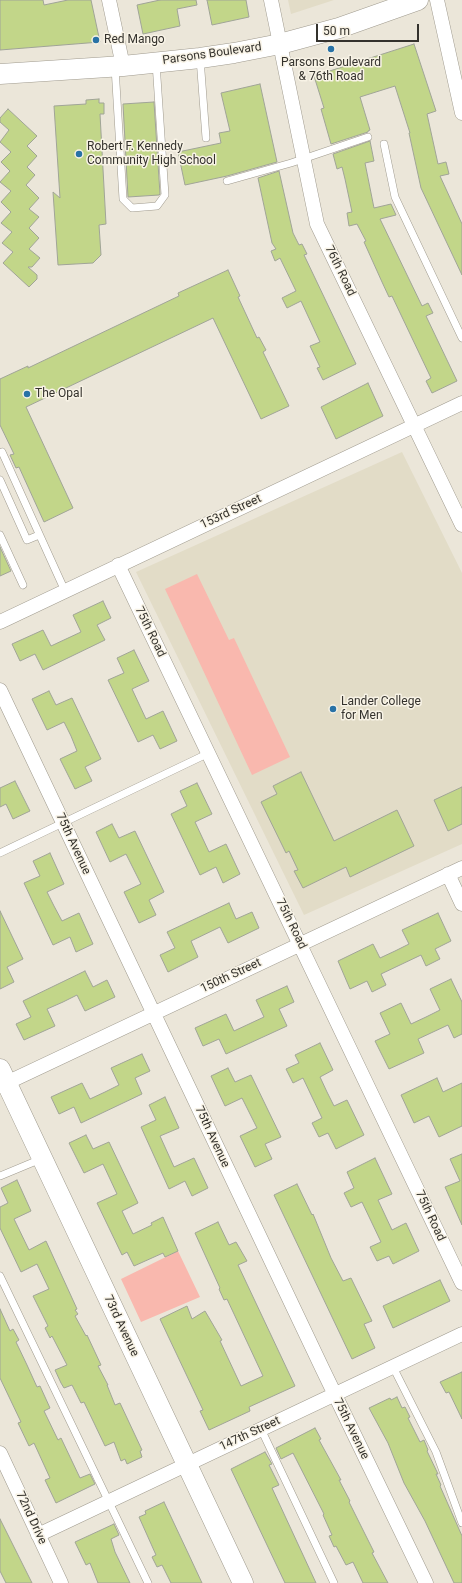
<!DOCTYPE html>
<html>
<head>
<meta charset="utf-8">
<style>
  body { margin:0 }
  #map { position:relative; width:462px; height:1583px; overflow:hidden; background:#ebe6d9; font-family:Roboto,sans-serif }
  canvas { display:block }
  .scale { position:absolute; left:316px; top:24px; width:103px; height:18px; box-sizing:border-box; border:2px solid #34322d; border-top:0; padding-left:5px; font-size:12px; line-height:14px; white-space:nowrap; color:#34322d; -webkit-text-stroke:3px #f8f3e6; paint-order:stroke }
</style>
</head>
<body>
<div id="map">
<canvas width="462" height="1583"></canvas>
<div class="scale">50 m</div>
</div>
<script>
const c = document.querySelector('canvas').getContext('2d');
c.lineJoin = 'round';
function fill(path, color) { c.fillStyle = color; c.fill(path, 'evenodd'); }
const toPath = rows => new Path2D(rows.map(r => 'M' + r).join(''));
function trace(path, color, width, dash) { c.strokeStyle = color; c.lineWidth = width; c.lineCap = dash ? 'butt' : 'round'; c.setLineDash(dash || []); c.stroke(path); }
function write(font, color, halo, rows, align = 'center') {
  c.font = font + ' Roboto,sans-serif'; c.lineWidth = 3; c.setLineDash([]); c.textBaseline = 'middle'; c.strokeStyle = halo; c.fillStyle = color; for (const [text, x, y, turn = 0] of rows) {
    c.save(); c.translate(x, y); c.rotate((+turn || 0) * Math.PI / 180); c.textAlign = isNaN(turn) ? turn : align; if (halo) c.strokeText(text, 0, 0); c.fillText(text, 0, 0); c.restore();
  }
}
fill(toPath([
  [288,0,334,0,291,14],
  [402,452,462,573,462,844,304,915,136,572]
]), '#e2dcc7');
fill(toPath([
  [197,574,229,640,234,638,290,757,252,775,165,589],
  [178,1251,200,1297,141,1322,121,1279]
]), '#f9b8ae');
const building = toPath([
  [0,0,43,0,44,5,68,0,91,0,100,42,0,50,0,0],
  [160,0,196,0,197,5,177,9,180,26,143,34,137,5,160,0],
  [207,0,246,0,249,17,212,25,207,0],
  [414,44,436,111,427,114,438,164,446,162,449,174,440,176,462,224,462,275,421,188,409,133,410,133,395,86,360,97,370,130,368,131,368,132,331,144,321,109,324,108,314,76,414,44],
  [260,84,277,162,227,176,185,185,178,152,221,143,219,133,230,131,221,93,260,84],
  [99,99,99,103,104,103,104,114,100,114,106,224,99,225,101,255,93,263,58,265,53,192,60,198,54,106,86,104,86,100,99,99],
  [154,102,160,194,159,195,128,197,123,104,154,102],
  [8,109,37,136,27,146,37,156,27,167,35,175,26,185,39,198,29,209,39,217,29,228,39,238,29,249,40,258,32,267,28,267,37,275,37,279,29,287,3,263,13,252,2,243,12,232,1,223,11,212,1,202,11,191,0,182,10,171,1,162,11,152,0,142,9,130,0,122,0,118,8,109],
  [370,141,374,161,365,163,374,208,391,204,396,215,380,219,422,306,428,303,433,313,426,316,457,381,432,393,426,381,431,378,392,296,389,297,382,282,364,242,366,241,357,224,349,226,347,213,352,212,345,179,342,167,337,169,333,154,370,141],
  [279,171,293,233,299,245,302,244,307,254,304,255,356,364,323,380,317,368,320,367,310,346,320,342,301,301,287,308,282,298,296,291,280,258,275,261,271,251,276,249,272,243,258,178,279,171],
  [228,270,240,296,238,297,257,338,259,337,266,350,263,352,289,406,261,419,213,318,26,407,73,508,44,522,19,467,16,468,10,455,14,454,0,425,0,379,28,366,28,368,179,296,178,293,228,270],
  [368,383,383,416,336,439,321,407,368,383],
  [0,547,11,571,0,576,0,547],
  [103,601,111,618,97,625,105,640,43,670,35,654,20,661,12,644,43,630,51,646,81,632,73,615,103,601],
  [134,650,149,681,132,689,146,719,163,711,177,741,160,749,153,735,138,742,108,680,124,673,117,658,134,650],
  [49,691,56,705,72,698,101,759,85,767,92,781,75,789,60,759,77,751,71,736,64,722,47,730,32,699,49,691],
  [301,772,334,841,397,810,414,846,350,877,346,867,303,888,294,871,298,870,289,851,286,853,261,802,277,794,273,786,301,772],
  [15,781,30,811,13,819,6,804,0,807,0,788,15,781],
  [197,783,212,814,195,822,209,852,226,844,240,874,223,883,216,867,200,875,171,814,187,806,180,791,197,783],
  [462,787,462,824,448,831,434,800,462,787],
  [112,824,119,838,135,831,164,892,149,900,156,915,139,923,124,892,141,884,126,854,110,862,96,832,112,824],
  [50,853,64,884,47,892,54,906,62,921,79,913,93,944,76,952,70,937,53,945,24,883,40,876,33,861,50,853],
  [229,903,236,919,252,912,259,928,228,943,220,927,191,941,198,957,168,972,160,955,175,948,167,932,229,903],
  [0,911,23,959,7,967,14,982,0,989,0,911],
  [438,913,451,941,435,949,440,959,426,966,421,955,381,974,386,985,372,992,367,981,350,989,338,961,373,944,380,958,395,951,409,944,402,930,438,913],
  [85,971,93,987,107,980,115,997,85,1011,77,995,63,1002,47,1009,55,1026,24,1040,16,1024,31,1017,23,1001,85,971],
  [451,979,462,1002,462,1034,454,1038,448,1025,418,1039,424,1053,389,1069,375,1041,390,1034,380,1013,401,1003,411,1024,426,1017,440,1010,430,989,451,979],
  [287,986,294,1002,279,1009,287,1026,226,1054,219,1039,203,1046,195,1028,226,1014,234,1031,264,1017,256,1000,287,986],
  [320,1043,333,1070,320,1077,327,1092,334,1106,347,1100,364,1135,336,1149,328,1133,319,1137,312,1123,322,1118,303,1078,293,1083,286,1069,299,1063,295,1055,320,1043],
  [142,1054,150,1071,135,1078,142,1094,81,1123,74,1107,59,1114,51,1097,82,1083,90,1099,105,1092,119,1085,111,1068,142,1054],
  [228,1068,235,1082,251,1075,281,1137,265,1144,272,1159,255,1167,240,1136,257,1128,242,1098,225,1106,211,1076,228,1068],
  [437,1078,443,1092,462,1083,462,1126,439,1137,429,1116,414,1123,401,1095,437,1078],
  [165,1097,179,1128,160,1136,174,1167,194,1158,208,1188,192,1196,185,1181,169,1189,141,1127,156,1120,149,1105,165,1097],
  [86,1135,93,1149,109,1142,138,1203,122,1211,133,1234,152,1225,151,1223,163,1217,178,1251,165,1257,163,1253,134,1266,127,1252,122,1255,97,1203,117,1194,103,1164,84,1173,69,1143,86,1135],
  [462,1154,462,1225,445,1187,460,1181,450,1159,462,1154],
  [375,1158,392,1194,378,1200,392,1230,406,1223,419,1251,393,1264,389,1256,377,1261,370,1247,381,1242,362,1202,351,1207,344,1193,354,1188,347,1172,375,1158],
  [17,1180,31,1211,14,1219,29,1250,46,1241,77,1309,75,1310,78,1314,75,1316,86,1336,87,1335,101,1365,98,1366,108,1385,107,1385,115,1405,120,1403,142,1450,140,1451,142,1457,127,1464,125,1459,121,1461,114,1442,105,1446,84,1402,81,1403,72,1385,64,1388,61,1383,55,1370,67,1365,52,1336,50,1338,45,1328,48,1326,33,1296,49,1289,37,1264,21,1272,0,1228,0,1207,8,1203,1,1188,17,1180],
  [297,1184,312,1215,313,1214,331,1258,343,1281,351,1278,372,1321,364,1324,375,1348,352,1359,274,1195,297,1184],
  [218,1222,229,1245,236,1242,247,1261,238,1265,295,1386,249,1407,250,1411,209,1430,200,1411,203,1410,160,1319,187,1306,192,1319,205,1311,222,1340,220,1341,241,1386,263,1376,227,1299,224,1300,219,1289,220,1288,195,1233,218,1222],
  [440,1280,450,1301,393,1328,383,1306,440,1280],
  [0,1309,10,1331,13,1329,19,1340,16,1342,27,1365,37,1387,40,1386,50,1408,44,1411,58,1440,61,1438,80,1478,90,1474,95,1484,56,1503,45,1480,50,1478,34,1443,29,1446,18,1423,21,1422,0,1378,0,1309],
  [462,1372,462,1419,449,1392,446,1393,440,1382,462,1372],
  [397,1397,402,1408,405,1407,410,1417,408,1418,420,1442,424,1440,428,1450,427,1451,438,1474,436,1474,441,1485,440,1486,462,1536,462,1583,454,1583,425,1521,404,1483,388,1443,369,1408,390,1398,391,1400,397,1397],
  [315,1428,321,1439,319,1440,341,1480,339,1480,350,1501,349,1502,374,1552,372,1553,388,1583,363,1583,353,1562,346,1565,336,1546,334,1547,329,1536,332,1535,323,1515,324,1514,293,1453,281,1459,276,1448,315,1428],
  [265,1452,272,1464,269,1465,279,1485,272,1488,316,1583,285,1583,231,1469,265,1452],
  [164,1502,188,1553,202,1583,171,1583,162,1565,157,1567,152,1557,156,1555,139,1517,146,1514,145,1511,164,1502],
  [0,1519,32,1583,6,1583,0,1571,0,1519],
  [114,1524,119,1535,111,1539,115,1552,130,1583,98,1583,90,1563,86,1565,75,1542,114,1524]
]);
fill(building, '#c2d689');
trace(building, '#a0a497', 1);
const lane = toPath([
  [200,58,206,138],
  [115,67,123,199,132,208,157,206,165,195,156,63],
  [384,144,395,197,462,338],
  [227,181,291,163,368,137],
  [2,452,65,591],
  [0,480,27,540,39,535],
  [0,535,23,585],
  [0,853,209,753],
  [0,1176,41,1159],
  [0,1276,148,1583],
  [393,1367,436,1452,462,1523],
  [261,1429,334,1583]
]);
const street = toPath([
  [109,0,123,66],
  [271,0,317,224,462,525],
  [437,0,462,113],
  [118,565,462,1283],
  [0,622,462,403],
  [0,690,323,1370,426,1583],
  [448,874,462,904],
  [0,1086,462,868],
  [0,1453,61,1583],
  [38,1535,462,1334]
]);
const secondary = toPath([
  [0,74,123,66,200,58,234,53,280,44,339,28,418,0],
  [0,1069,243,1583]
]);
trace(lane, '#9f9a8e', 8);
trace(street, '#9f9a8e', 15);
trace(secondary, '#9f9a8e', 21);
trace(lane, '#fff', 7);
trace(street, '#fff', 14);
trace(secondary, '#fff', 20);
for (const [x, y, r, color] of [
  [96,40,4,"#2872a6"],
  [331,49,4,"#2872a6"],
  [79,154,4,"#2872a6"],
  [27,394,4,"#2872a6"],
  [333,709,4,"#2872a6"]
]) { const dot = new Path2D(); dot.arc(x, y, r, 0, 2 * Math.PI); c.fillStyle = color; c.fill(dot); trace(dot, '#f8f3e6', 1.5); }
write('12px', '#34322d', '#f8f3e6', [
  ["Red Mango",104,40],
  ["Parsons Boulevard",331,63,"center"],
  ["& 76th Road",331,77,"center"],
  ["Robert F. Kennedy",87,147],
  ["Community High School",87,161],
  ["The Opal",35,394],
  ["Lander College",341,702],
  ["for Men",341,716]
], 'left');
write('12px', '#34322d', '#f8f3e6', [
  ["Parsons Boulevard",212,54,-8],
  ["76th Road",340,271,64],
  ["153rd Street",231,512,-25],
  ["75th Road",150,632,64],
  ["75th Avenue",73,844,65],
  ["75th Road",291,924,64],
  ["150th Street",231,976,-25],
  ["75th Avenue",212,1137,65],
  ["75th Road",430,1216,65],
  ["73rd Avenue",121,1326,65],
  ["75th Avenue",351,1429,64],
  ["147th Street",250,1434,-25],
  ["72nd Drive",31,1518,65]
]);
</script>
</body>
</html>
